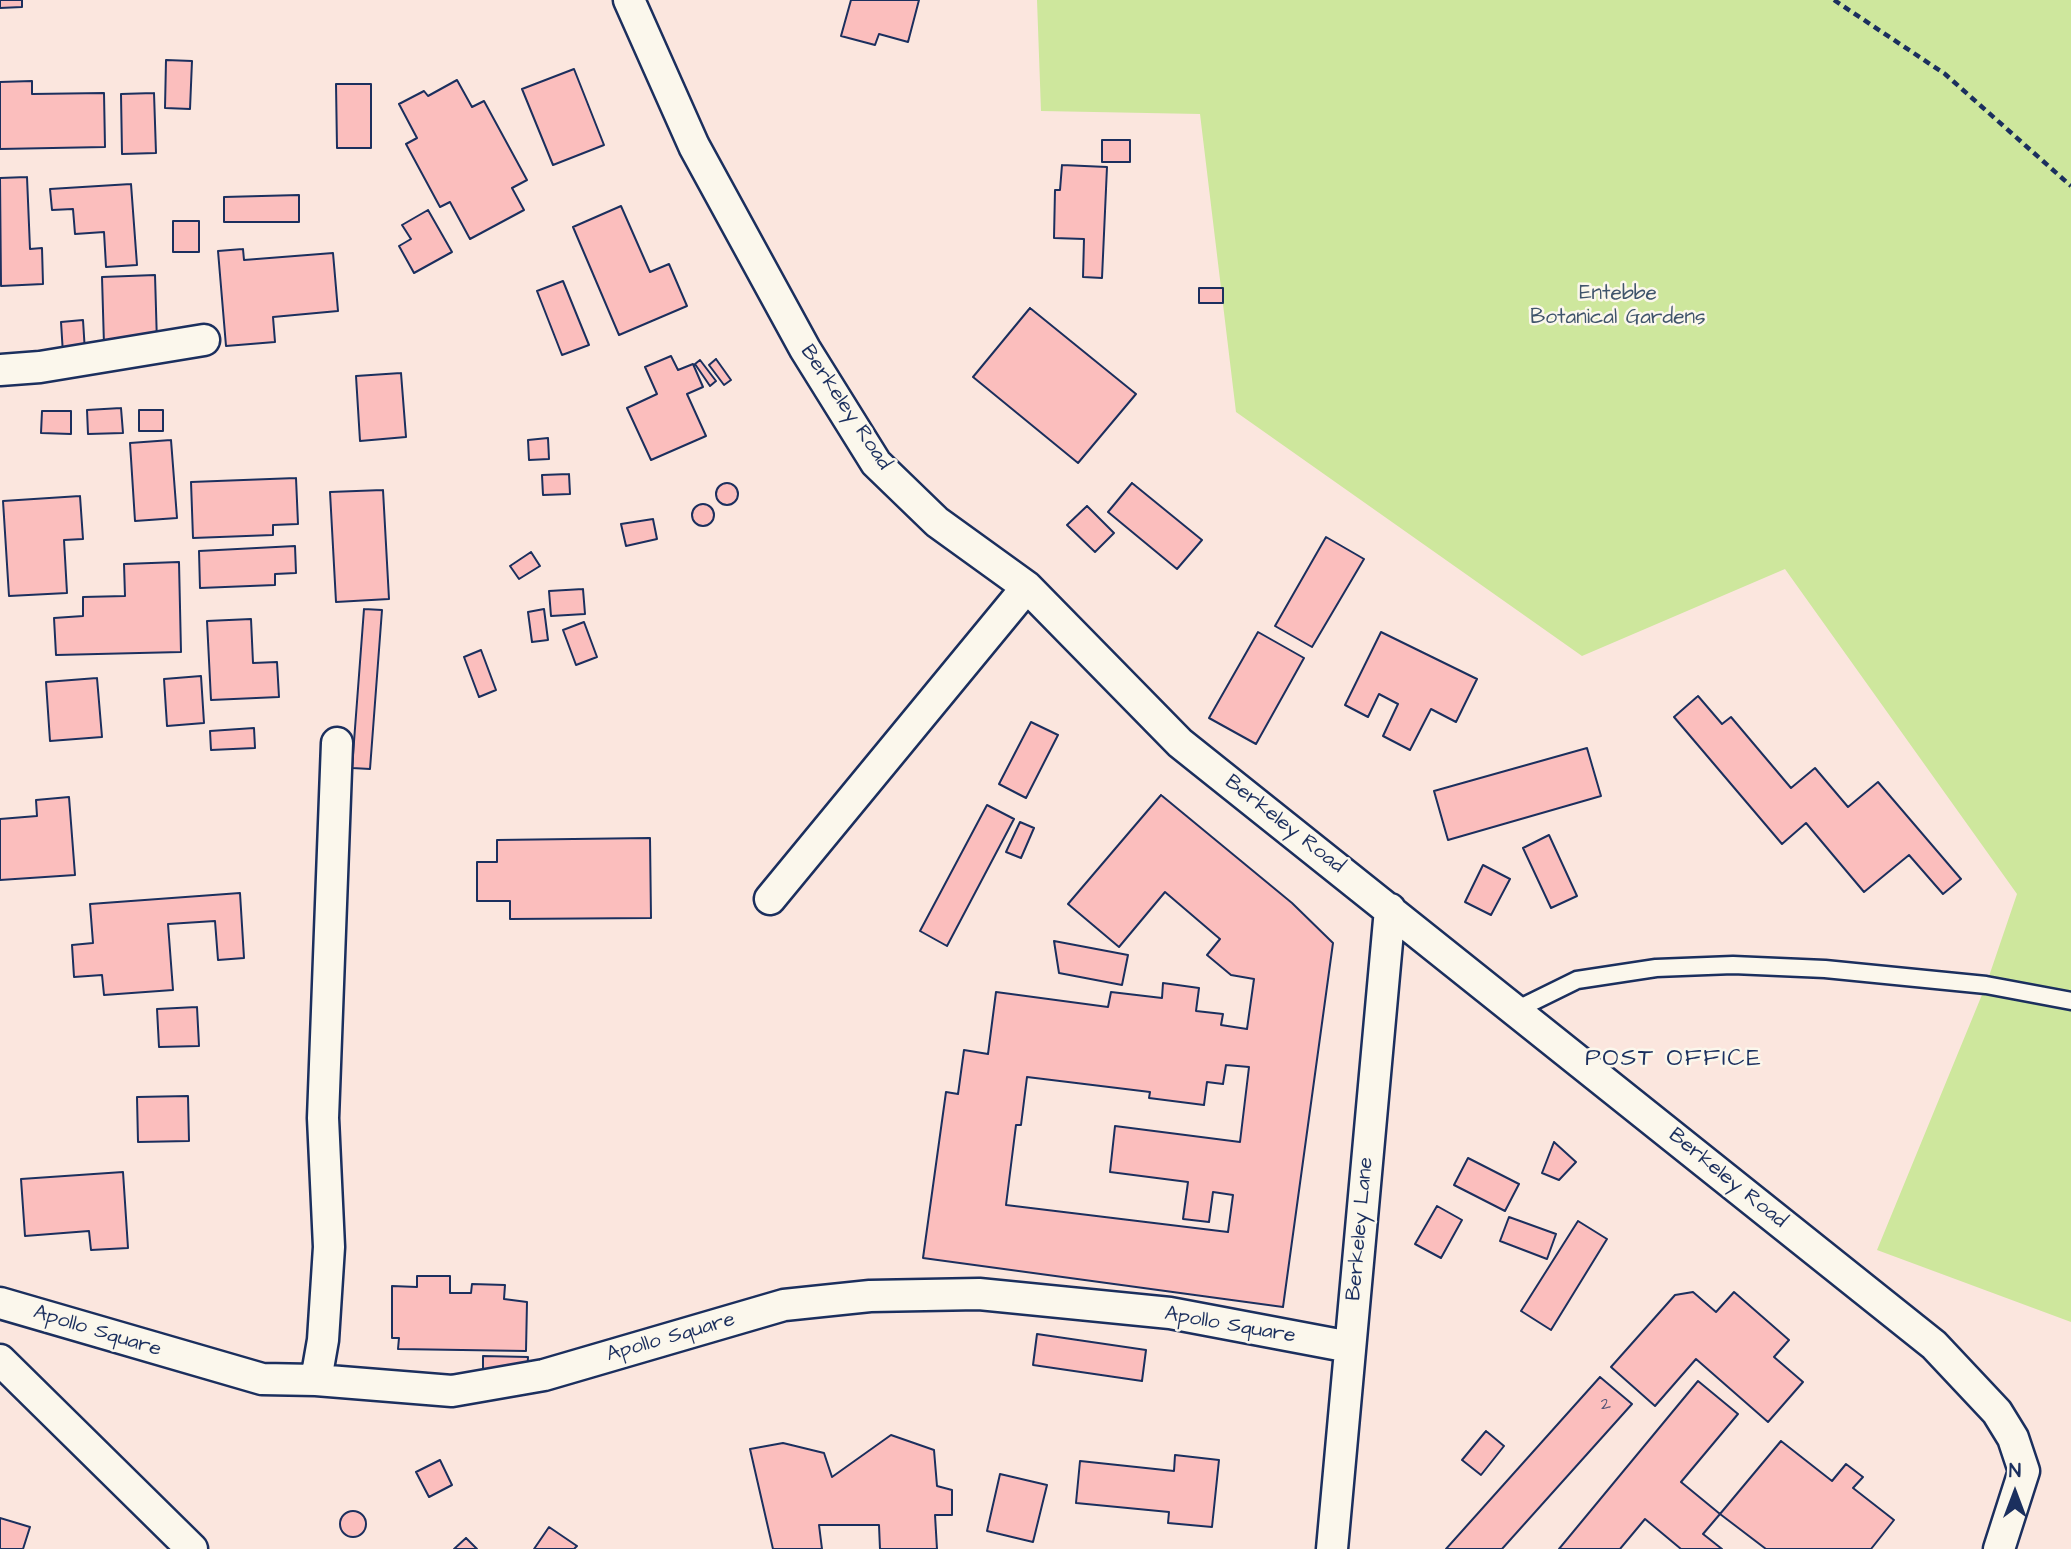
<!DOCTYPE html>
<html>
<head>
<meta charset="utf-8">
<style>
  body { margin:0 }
  #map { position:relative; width:2071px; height:1549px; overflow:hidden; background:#fbe6de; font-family:"Architects Daughter",sans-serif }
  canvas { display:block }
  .north { position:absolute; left:1980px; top:1458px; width:70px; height:70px; -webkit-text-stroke:5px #fbf7ec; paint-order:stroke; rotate:0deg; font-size:19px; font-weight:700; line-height:28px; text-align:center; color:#1b2f5e }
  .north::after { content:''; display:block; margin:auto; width:24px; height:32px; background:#1b2f5e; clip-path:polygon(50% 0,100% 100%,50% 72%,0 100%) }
</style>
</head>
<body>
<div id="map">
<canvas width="2071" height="1549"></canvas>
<div class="north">N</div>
</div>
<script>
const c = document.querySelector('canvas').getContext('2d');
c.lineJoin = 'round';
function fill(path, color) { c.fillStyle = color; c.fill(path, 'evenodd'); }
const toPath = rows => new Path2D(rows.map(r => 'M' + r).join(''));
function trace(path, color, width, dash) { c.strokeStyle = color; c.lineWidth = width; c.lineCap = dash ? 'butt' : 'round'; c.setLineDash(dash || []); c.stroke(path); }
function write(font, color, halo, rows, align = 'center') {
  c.font = font + ' "Architects Daughter",sans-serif'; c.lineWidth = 5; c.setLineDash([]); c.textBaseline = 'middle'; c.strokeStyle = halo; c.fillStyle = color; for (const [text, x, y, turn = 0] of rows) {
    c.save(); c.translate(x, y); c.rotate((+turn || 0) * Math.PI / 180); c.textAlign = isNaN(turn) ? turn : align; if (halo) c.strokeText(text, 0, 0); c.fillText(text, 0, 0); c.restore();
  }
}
fill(toPath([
  [1037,0,2071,0,2071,1322,1877,1250,1986,985,2017,894,1785,569,1582,656,1236,412,1200,114,1041,111]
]), '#cee79d');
const building = toPath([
  [0,0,22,0,22,7,0,8,0,0],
  [851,0,919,0,908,42,879,34,875,45,841,36,851,0],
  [166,60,192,61,190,109,165,108,166,60],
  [574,69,604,145,553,165,522,89,574,69],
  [457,80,472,107,484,101,527,180,512,188,524,210,470,239,450,202,440,207,406,144,417,138,399,104,424,91,428,96,457,80],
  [32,81,32,94,104,93,105,147,0,149,0,82,32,81],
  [336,84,371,84,371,148,337,148,336,84],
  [154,93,156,153,122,154,121,94,154,93],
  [1102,140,1130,140,1130,162,1102,162,1102,140],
  [1062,165,1107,167,1102,278,1083,277,1084,239,1054,238,1055,190,1060,190,1062,165],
  [27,177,30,249,42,248,43,284,1,286,0,178,27,177],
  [131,184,137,265,106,267,104,232,75,234,73,209,52,210,50,189,131,184],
  [299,195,299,222,224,222,224,197,299,195],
  [621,206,650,272,669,264,687,306,619,335,573,227,621,206],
  [428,210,452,252,414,273,399,246,411,239,402,225,428,210],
  [173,221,199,221,199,252,173,252,173,221],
  [243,249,244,260,333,253,338,311,273,317,275,342,226,346,218,251,243,249],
  [155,275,157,343,104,345,102,277,155,275],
  [563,281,589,345,562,355,537,291,563,281],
  [1199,288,1223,288,1223,303,1199,303,1199,288],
  [1030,308,1136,394,1078,463,973,377,1030,308],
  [83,320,85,352,63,354,61,322,83,320],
  [671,356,678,370,693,364,703,387,687,394,706,436,651,460,627,408,657,394,645,367,671,356],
  [716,359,731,380,724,385,709,365,716,359],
  [700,360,716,381,710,386,695,364,700,360],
  [401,373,406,437,360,441,356,376,401,373],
  [121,408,123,433,88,434,87,410,121,408],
  [139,410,163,410,163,431,139,431,139,410],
  [42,411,71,411,71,434,41,433,42,411],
  [548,438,549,459,529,460,528,440,548,438],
  [171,440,177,518,135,521,130,443,171,440],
  [569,474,570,494,543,495,542,475,569,474],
  [296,478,298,524,273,525,273,535,193,538,191,482,296,478],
  '716 494a11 11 0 1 1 22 0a11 11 0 1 1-22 0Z',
  [1132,483,1202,540,1177,569,1108,512,1132,483],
  [383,490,389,599,336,602,330,492,383,490],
  [80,496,83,539,64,540,67,593,9,596,3,501,80,496],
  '692 515a11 11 0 1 1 22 0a11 11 0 1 1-22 0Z',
  [1087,506,1114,533,1095,552,1067,525,1087,506],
  [653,519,657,539,626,546,621,524,653,519],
  [1326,537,1364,559,1312,647,1275,626,1326,537],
  [295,546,296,573,275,574,275,585,200,588,199,551,295,546],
  [531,552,540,566,519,579,510,566,531,552],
  [179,562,181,652,56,655,54,618,83,616,83,597,125,596,124,564,179,562],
  [583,589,585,614,551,616,549,591,583,589],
  [364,609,382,610,370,769,352,768,364,609],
  [544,609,548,640,532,642,528,612,544,609],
  [251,619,253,663,277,662,279,697,211,700,207,621,251,619],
  [584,622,597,657,576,665,563,630,584,622],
  [1258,632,1304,658,1256,744,1209,718,1258,632],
  [1381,632,1477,679,1456,722,1431,709,1410,750,1383,736,1398,704,1379,694,1368,717,1345,705,1381,632],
  [481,650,496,690,479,697,464,657,481,650],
  [201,676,204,723,167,726,164,679,201,676],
  [97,678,102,737,50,741,46,682,97,678],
  [1698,696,1722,724,1731,717,1791,788,1815,768,1848,807,1878,782,1961,879,1943,894,1909,855,1864,892,1806,823,1782,844,1674,717,1698,696],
  [1031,722,1058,735,1026,798,999,784,1031,722],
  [254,728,255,748,211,750,210,731,254,728],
  [1587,748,1601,796,1448,840,1434,791,1587,748],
  [1161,795,1292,903,1333,943,1283,1307,923,1258,946,1092,958,1094,964,1050,988,1054,996,992,1108,1007,1111,992,1162,998,1163,983,1199,988,1196,1011,1223,1014,1221,1025,1247,1029,1254,979,1231,975,1207,955,1220,939,1165,892,1119,947,1068,904,1161,795],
  [1226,1065,1249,1067,1240,1142,1115,1126,1110,1172,1188,1182,1183,1219,1209,1222,1213,1192,1233,1195,1228,1232,1006,1205,1016,1125,1021,1125,1027,1077,1150,1092,1149,1098,1204,1105,1207,1082,1223,1084,1226,1065],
  [69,797,75,875,0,880,0,819,37,816,36,800,69,797],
  [987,805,1014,819,947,946,920,931,987,805],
  [1020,822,1034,828,1021,858,1006,852,1020,822],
  [1549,835,1577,896,1551,908,1523,848,1549,835],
  [650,838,651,918,510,919,510,901,477,901,477,862,497,862,497,840,650,838],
  [1483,865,1510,879,1491,915,1465,902,1483,865],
  [240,893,244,958,218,960,215,921,168,924,173,990,104,995,102,975,74,977,72,945,93,943,90,904,240,893],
  [1054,941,1128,955,1122,985,1059,973,1054,941],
  [197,1007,199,1046,159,1047,157,1009,197,1007],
  [188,1096,189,1141,138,1142,137,1097,188,1096],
  [1554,1142,1576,1162,1559,1180,1542,1173,1554,1142],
  [1468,1158,1519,1184,1505,1211,1454,1185,1468,1158],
  [123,1172,128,1248,91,1250,89,1231,25,1236,21,1179,123,1172],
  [1437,1206,1462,1220,1441,1258,1415,1244,1437,1206],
  [1509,1217,1556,1234,1547,1259,1500,1241,1509,1217],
  [1578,1221,1607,1239,1551,1330,1521,1311,1578,1221],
  [417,1276,450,1276,450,1293,471,1293,472,1284,505,1285,504,1299,527,1302,526,1351,398,1349,399,1338,392,1338,392,1286,417,1287,417,1276],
  [1693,1292,1716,1312,1734,1292,1789,1340,1774,1357,1803,1382,1768,1422,1696,1359,1655,1406,1611,1367,1675,1295,1693,1292],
  [1037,1334,1146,1350,1142,1381,1033,1365,1037,1334],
  [483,1356,528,1357,527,1376,483,1375,483,1356],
  [1600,1377,1632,1404,1502,1549,1446,1549,1600,1377],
  [1698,1381,1738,1414,1681,1482,1720,1514,1703,1534,1722,1549,1681,1549,1645,1519,1620,1549,1559,1549,1698,1381],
  [1486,1431,1504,1446,1481,1475,1462,1460,1486,1431],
  [891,1435,934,1450,937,1486,952,1490,952,1515,935,1515,937,1549,880,1549,879,1525,819,1525,822,1549,773,1549,750,1449,783,1443,824,1453,832,1477,891,1435],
  [1781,1441,1832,1481,1846,1464,1863,1477,1853,1488,1894,1520,1871,1549,1766,1549,1720,1514,1781,1441],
  [1175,1455,1219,1460,1212,1527,1168,1523,1169,1512,1076,1503,1080,1461,1174,1471,1175,1455],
  [440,1460,452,1485,429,1497,416,1472,440,1460],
  [1000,1474,1047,1485,1033,1542,987,1531,1000,1474],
  '340 1524a13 13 0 1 1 26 0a13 13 0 1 1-26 0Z',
  [0,1518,30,1527,23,1549,0,1549,0,1518],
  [549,1527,577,1546,574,1549,534,1549,549,1527],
  [466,1538,477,1549,454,1549,466,1538]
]);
fill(building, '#fbbebd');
trace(building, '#1b2f5e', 2);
const service = toPath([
  [1516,1010,1577,980,1656,968,1733,965,1825,969,1986,985,2071,1001]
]);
const minor = toPath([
  [629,0,694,146,805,349,876,463,937,522,1027,587,1180,743,1934,1345,1997,1412,2013,1438,2024,1471,1999,1549],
  [0,370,40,367,204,340],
  [770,899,1027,587],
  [0,1303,262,1379,316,1380,452,1391,544,1375,784,1305,870,1296,979,1294,1170,1313,1350,1347],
  [0,1360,192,1549],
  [316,1380,323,1340,329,1247,323,1118,337,743],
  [1332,1549,1390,909]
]);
trace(service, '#1b2f5e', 21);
trace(minor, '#1b2f5e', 35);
trace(toPath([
  [1834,0,1945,74,2071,186]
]), '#1b2f5e', 4.5, [7, 5]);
trace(service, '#fbf7ec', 16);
trace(minor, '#fbf7ec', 30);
write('18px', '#535376', null, [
  ["2",1606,1405]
]);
write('21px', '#3f546b', '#fbf7ec', [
  ["Entebbe",1618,295],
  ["Botanical Gardens",1618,319]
]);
write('21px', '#1b2f5e', '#fbf7ec', [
  ["Berkeley Road",845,408,56],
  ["Berkeley Road",1284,825,38],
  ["Berkeley Road",1727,1179,39],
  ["Berkeley Lane",1361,1229,-85],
  ["Apollo Square",1230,1326,10],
  ["Apollo Square",97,1332,17],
  ["Apollo Square",671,1338,-16]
]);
c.letterSpacing = '2px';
write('24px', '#1b2f5e', '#fbf7ec', [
  ["POST OFFICE",1674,1060]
]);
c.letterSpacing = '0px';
</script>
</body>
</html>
